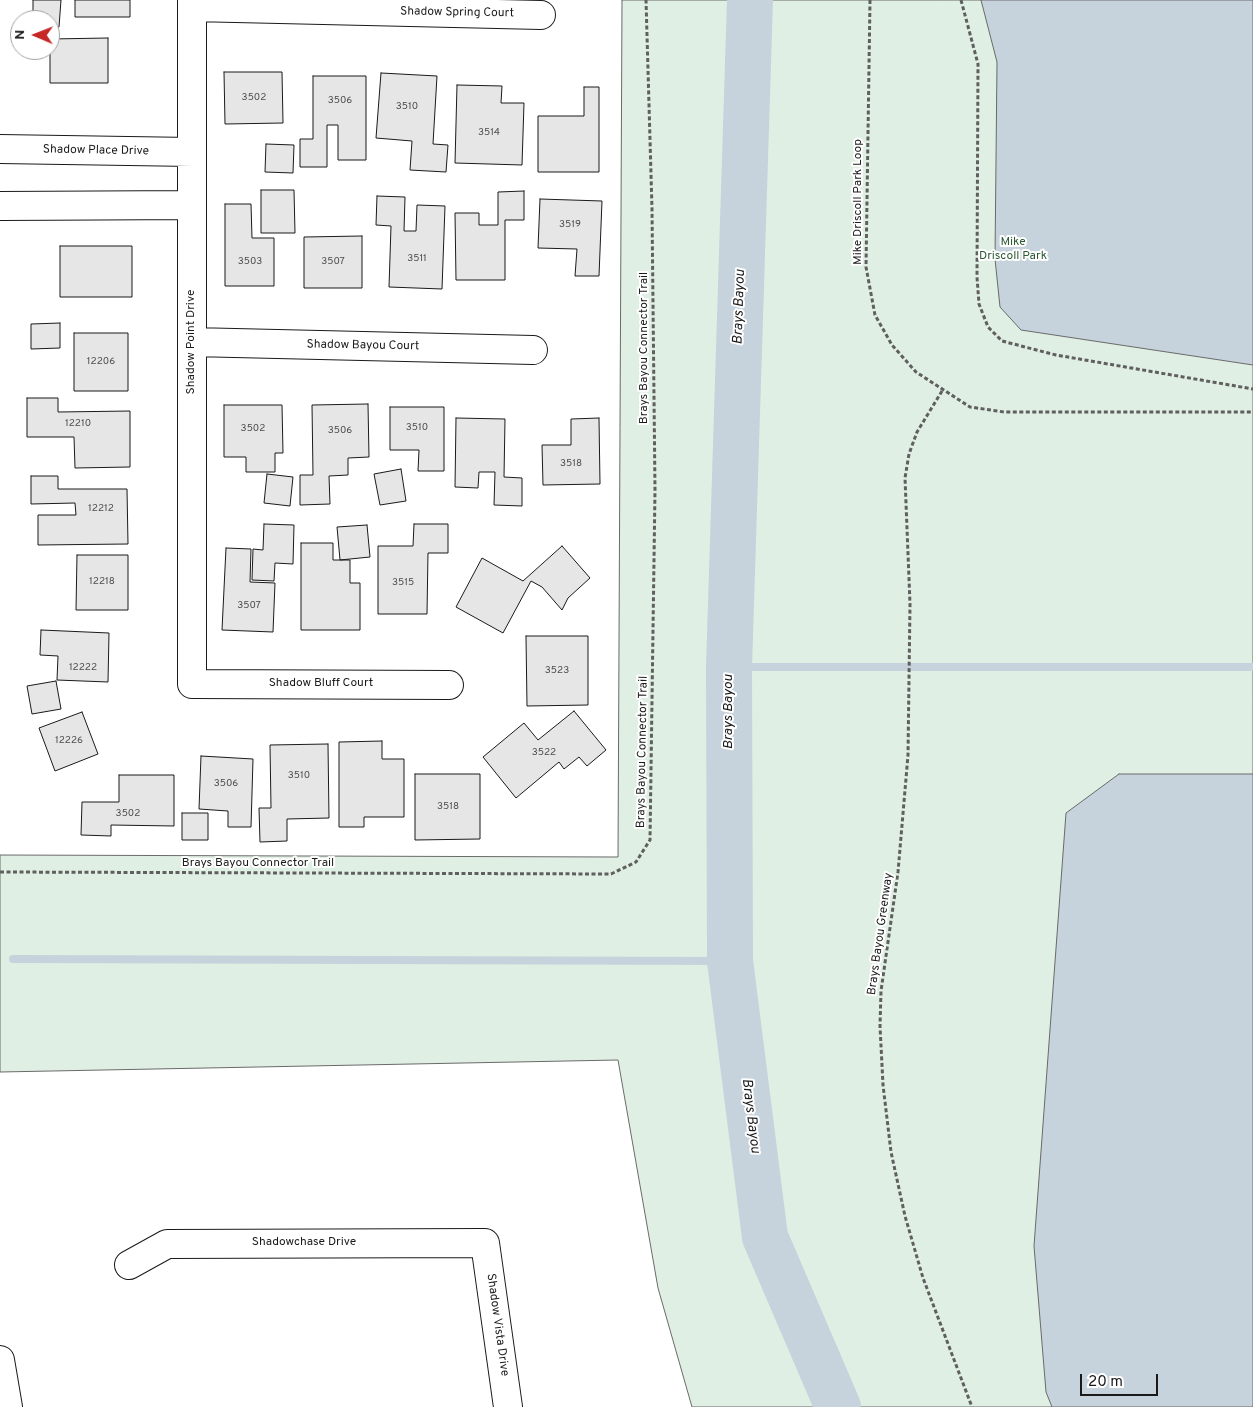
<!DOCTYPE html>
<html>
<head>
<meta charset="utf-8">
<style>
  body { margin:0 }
  #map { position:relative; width:1253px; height:1407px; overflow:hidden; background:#fff; font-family:Overpass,sans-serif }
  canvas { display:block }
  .north { position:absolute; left:10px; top:10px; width:50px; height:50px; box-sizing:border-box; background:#fff; border:1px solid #a3a3a3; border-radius:50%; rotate:271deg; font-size:14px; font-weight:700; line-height:20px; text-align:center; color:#1a1a1a }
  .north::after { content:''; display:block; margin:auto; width:18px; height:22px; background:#c62828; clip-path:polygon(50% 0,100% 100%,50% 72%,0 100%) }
  .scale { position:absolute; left:1080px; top:1374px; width:78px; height:22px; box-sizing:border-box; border:2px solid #1a1a1a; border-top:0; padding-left:6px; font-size:15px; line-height:18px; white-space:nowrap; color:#1a1a1a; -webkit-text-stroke:4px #fff; paint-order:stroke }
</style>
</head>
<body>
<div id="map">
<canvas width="1253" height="1407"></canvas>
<div class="north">N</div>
<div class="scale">20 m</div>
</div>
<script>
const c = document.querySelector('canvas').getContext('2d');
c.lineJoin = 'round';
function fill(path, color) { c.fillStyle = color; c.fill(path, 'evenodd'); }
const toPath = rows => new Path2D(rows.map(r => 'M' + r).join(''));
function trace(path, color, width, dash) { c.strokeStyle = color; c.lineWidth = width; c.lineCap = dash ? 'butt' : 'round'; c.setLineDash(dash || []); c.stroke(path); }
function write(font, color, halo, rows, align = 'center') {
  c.font = font + ' Overpass,sans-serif'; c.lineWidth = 4; c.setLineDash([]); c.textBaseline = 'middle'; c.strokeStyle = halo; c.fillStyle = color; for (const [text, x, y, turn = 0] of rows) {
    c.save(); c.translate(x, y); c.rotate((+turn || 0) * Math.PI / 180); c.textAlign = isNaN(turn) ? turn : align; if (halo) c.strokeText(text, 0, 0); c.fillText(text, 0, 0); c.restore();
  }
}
const green = toPath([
  [622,0,1253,0,1253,1407,692,1407,658,1288,618,1060,0,1072,0,855,618,857,622,0]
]);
fill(green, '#e0efe3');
trace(green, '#6a6a6a', 1);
const water = toPath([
  [981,0,1253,0,1253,365,1021,330,1000,307,995,259,997,62,981,0],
  [1119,774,1253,774,1253,1407,1052,1407,1046,1392,1034,1246,1066,813,1119,774]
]);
fill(water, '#c6d2dc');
trace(water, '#6a6a6a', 1);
trace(toPath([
  [729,667,1253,667],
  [13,959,730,961]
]), '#c6d2dc', 8);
trace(toPath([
  [750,0,729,667,730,961,765,1237,838,1407]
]), '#c6d2dc', 46);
const building = toPath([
  [33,0,61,0,59,27,50,27,50,20,33,20,33,0],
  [75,0,130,0,130,17,75,17,75,0],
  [108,38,108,83,50,83,50,39,108,38],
  [224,72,282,72,283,123,225,124,224,72],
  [381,73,437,76,433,144,448,145,446,172,410,170,412,141,376,138,381,73],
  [313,76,366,76,366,160,338,160,338,125,327,125,327,167,300,167,300,139,313,139,313,76],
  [457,85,502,86,501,103,524,103,522,165,455,163,457,85],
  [584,87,599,87,599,172,538,172,538,116,584,116,584,87],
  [266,144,294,145,293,173,265,172,266,144],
  [261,190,294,190,295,233,261,233,261,190],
  [524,191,524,220,505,220,505,280,456,280,455,213,479,213,479,225,498,225,498,192,524,191],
  [377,196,405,197,404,231,416,231,417,205,445,206,442,289,389,287,391,226,376,225,377,196],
  [540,199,602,201,599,276,575,276,577,249,538,248,540,199],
  [225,204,251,204,252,238,274,238,274,286,225,286,225,204],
  [362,236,362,288,304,288,304,237,362,236],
  [60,246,132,246,132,297,60,297,60,246],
  [60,323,60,348,31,349,31,324,60,323],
  [74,333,128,333,128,391,74,391,74,333],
  [27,398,58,398,58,412,130,411,130,467,75,468,74,437,27,437,27,398],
  [368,404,369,457,348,458,348,475,329,476,330,504,300,505,300,475,313,475,312,405,368,404],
  [224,405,282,405,283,453,275,453,275,472,246,472,246,457,224,457,224,405],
  [390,407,444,407,444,471,418,471,419,450,390,450,390,407],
  [456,418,505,419,504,477,522,478,522,506,494,505,495,472,479,472,478,488,455,487,456,418],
  [599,418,600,484,543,485,542,445,571,445,571,419,599,418],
  [401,469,406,501,380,505,374,474,401,469],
  [267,474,293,477,290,506,264,503,267,474],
  [31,476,58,476,58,489,127,489,128,544,38,545,38,515,76,515,75,503,31,504,31,476],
  [264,524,294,525,293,564,275,563,274,581,252,580,253,549,263,550,264,524],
  [414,524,448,524,448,553,428,553,427,614,378,614,378,546,413,546,414,524],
  [367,525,370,557,340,560,337,527,367,525],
  [301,543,333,543,333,560,350,560,350,583,360,583,360,630,301,630,301,543],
  [562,546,590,578,568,598,562,610,542,587,531,581,503,633,456,607,482,558,523,581,562,546],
  [226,548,251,549,250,582,275,583,273,632,222,630,226,548],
  [77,555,128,555,128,610,76,610,77,555],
  [41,630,109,633,108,682,57,680,58,656,40,655,41,630],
  [526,636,588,636,588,705,527,706,526,636],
  [56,681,61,709,32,714,27,686,56,681],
  [574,711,606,750,587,766,579,757,564,769,559,762,516,798,483,757,524,723,538,740,574,711],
  [82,712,98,754,55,771,39,728,82,712],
  [382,741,382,759,404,759,404,817,364,817,364,827,339,827,339,742,382,741],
  [328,744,329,818,287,819,287,841,260,842,259,808,271,808,270,745,328,744],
  [201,756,253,759,251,827,228,827,228,811,199,809,201,756],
  [415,774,480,774,480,839,415,840,415,774],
  [119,775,174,775,174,826,111,825,111,836,81,835,82,802,119,802,119,775],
  [182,813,208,813,208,840,182,840,182,813]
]);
fill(building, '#e6e6e6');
trace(building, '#1a1a1a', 1);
const minor = toPath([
  [192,0,192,684,449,685],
  [192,7,541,15],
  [0,149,192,152],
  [0,206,192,205],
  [192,342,533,350],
  [129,1265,167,1244,485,1243,508,1407]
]);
const major = toPath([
  [0,1360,8,1407]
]);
trace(minor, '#1a1a1a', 30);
trace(major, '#1a1a1a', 30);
trace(toPath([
  [870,0,866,267,875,315,892,345,916,372,970,407,1004,412,1253,412],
  [961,0,978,64,977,277,979,304,988,327,1002,341,1056,355,1253,389],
  [942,391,917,432,909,454,905,478,910,604,908,755,898,872,881,991,880,1026,883,1085,891,1152,905,1216,923,1278,972,1407],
  [0,872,611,874,636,862,650,840,655,490,652,209,646,0]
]), '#5f5f5f', 3, [4, 2.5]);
trace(minor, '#fff', 28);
trace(major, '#fff', 28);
write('10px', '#4d4d4d', null, [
  ["3502",254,98],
  ["3506",340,101],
  ["3510",407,107],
  ["3514",489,133],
  ["3519",570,225],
  ["3511",417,259],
  ["3503",250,262],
  ["3507",333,262],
  ["12206",101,362],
  ["12210",78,424],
  ["3510",417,428],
  ["3502",253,429],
  ["3506",340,431],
  ["3518",571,464],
  ["12212",101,509],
  ["12218",102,582],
  ["3515",403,583],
  ["3507",249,606],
  ["12222",83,668],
  ["3523",557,671],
  ["12226",69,741],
  ["3522",544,753],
  ["3510",299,776],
  ["3506",226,784],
  ["3518",448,807],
  ["3502",128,814]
]);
write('12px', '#1a1a1a', '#fff', [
  ["Shadow Spring Court",457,13,1],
  ["Shadow Place Drive",96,151,1],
  ["Mike Driscoll Park Loop",859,202,-90],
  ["Shadow Point Drive",192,342,-90],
  ["Shadow Bayou Court",363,346,1],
  ["Brays Bayou Connector Trail",645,348,-90],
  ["Shadow Bluff Court",321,684],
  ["Brays Bayou Connector Trail",643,752,-89],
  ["Brays Bayou Connector Trail",258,864],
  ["Brays Bayou Greenway",881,934,-82],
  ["Shadowchase Drive",304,1243],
  ["Shadow Vista Drive",497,1325,82]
]);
write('12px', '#2b5a34', '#fff', [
  ["Mike",1013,243],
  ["Driscoll Park",1013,257]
]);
write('italic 14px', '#1a1a1a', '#fff', [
  ["Brays Bayou",740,307,-88],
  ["Brays Bayou",729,712,-90],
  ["Brays Bayou",750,1116,83]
]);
</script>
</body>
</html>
